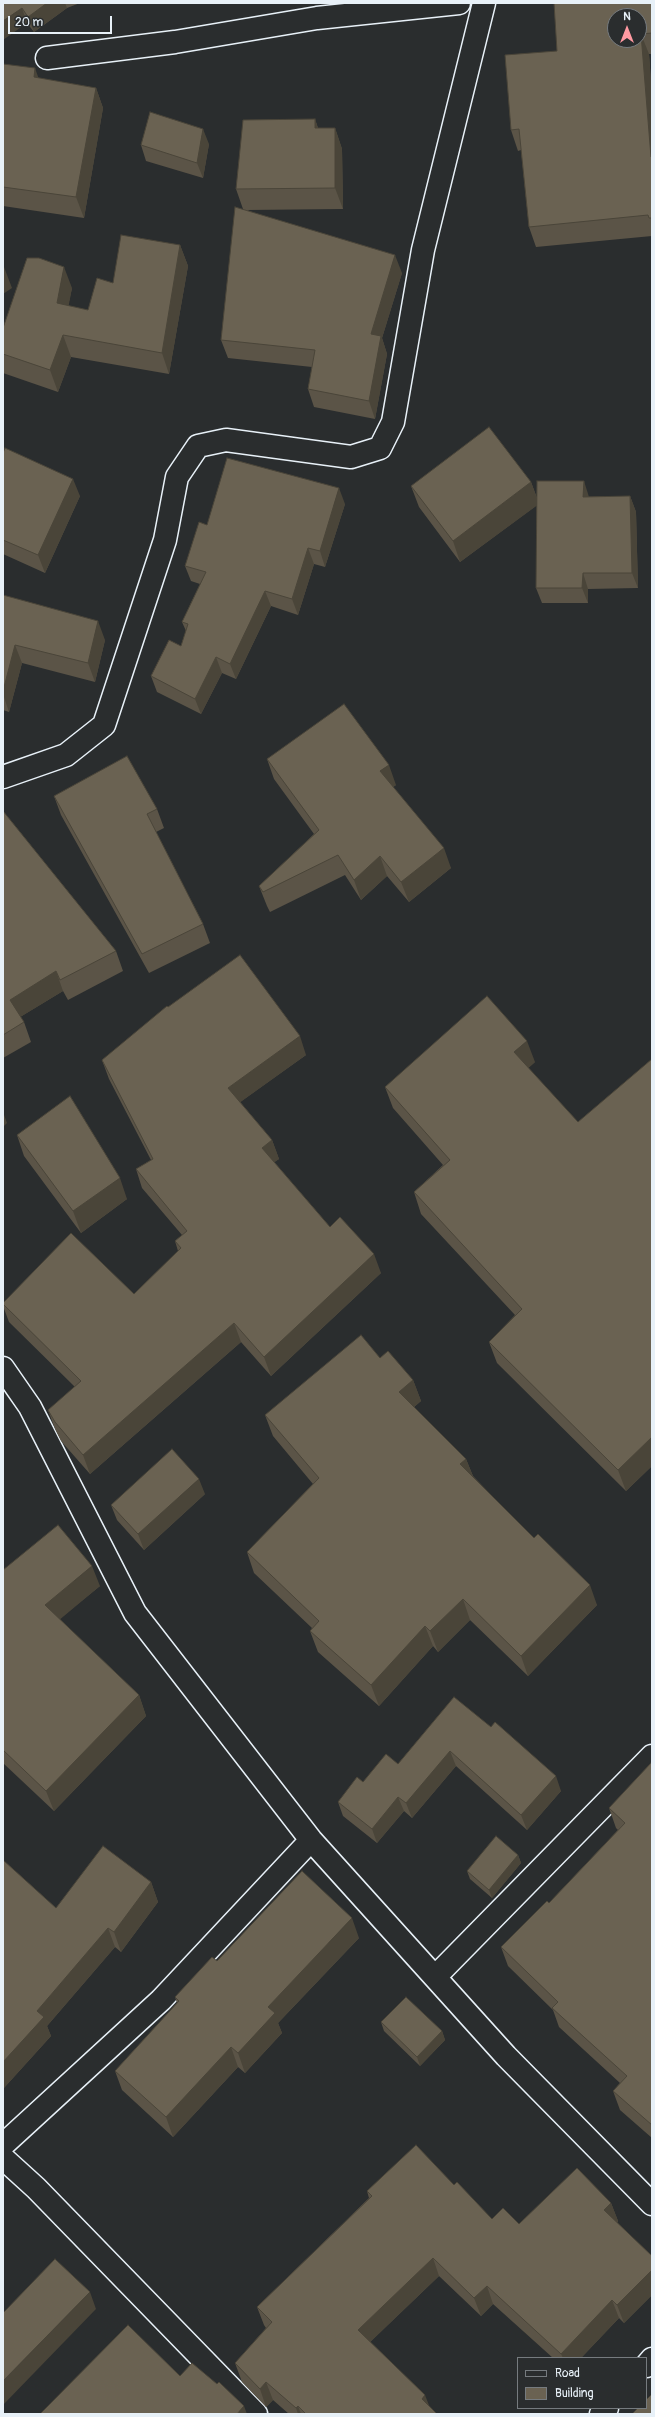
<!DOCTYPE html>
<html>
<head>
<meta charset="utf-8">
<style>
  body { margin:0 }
  #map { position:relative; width:655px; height:2417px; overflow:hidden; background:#2a2d2e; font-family:Pangolin,sans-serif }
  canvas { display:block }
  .frame { position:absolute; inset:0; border:4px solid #e8f1f8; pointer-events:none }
  .legend { position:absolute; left:517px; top:2357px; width:130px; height:52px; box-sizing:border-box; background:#2a2d2e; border:1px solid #767b7f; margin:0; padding:5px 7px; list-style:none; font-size:12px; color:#e8f1f8 }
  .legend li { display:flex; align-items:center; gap:8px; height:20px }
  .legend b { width:20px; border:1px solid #767b7f }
  .north { position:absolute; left:607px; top:8px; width:40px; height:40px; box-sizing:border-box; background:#2a2d2e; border:1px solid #767b7f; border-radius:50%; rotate:0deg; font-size:11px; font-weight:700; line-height:16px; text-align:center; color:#e8f1f8 }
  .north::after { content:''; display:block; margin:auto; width:14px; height:18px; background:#ff9aa2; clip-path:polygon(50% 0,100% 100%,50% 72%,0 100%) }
  .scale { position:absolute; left:8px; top:16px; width:104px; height:18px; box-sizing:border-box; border:2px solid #e8f1f8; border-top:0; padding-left:5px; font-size:12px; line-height:14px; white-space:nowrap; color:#e8f1f8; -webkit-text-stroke:3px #2a2d2e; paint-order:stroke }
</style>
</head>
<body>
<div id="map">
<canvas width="655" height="2417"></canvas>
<div class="frame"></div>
<ul class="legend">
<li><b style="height:5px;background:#2a2d2e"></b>Road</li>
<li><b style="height:11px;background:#6a6252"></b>Building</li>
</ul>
<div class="north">N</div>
<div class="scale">20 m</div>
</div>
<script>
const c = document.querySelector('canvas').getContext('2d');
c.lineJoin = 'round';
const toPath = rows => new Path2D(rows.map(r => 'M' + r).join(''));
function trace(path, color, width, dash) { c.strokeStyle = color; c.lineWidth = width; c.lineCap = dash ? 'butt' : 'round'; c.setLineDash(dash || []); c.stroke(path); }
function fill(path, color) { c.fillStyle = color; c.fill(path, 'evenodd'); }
const minor = toPath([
  [47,58,175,42,317,18,459,3],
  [3,777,66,755,104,725,165,540,177,477,198,446,226,440,351,457,380,448,393,422,423,250,484,3],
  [3,1368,30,1407,135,1613,311,1840,506,2056,652,2204],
  [436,1976,652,1756],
  [3,2145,161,2000,311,1840],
  [3,2158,36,2188,256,2414],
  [646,2366,652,2359],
  [601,2414,607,2408]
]);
trace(minor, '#e8f1f8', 25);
trace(minor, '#2a2d2e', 22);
fill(toPath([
  [3,3,80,3,67,8,34,32,27,23],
  [652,3,652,54,649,54,652,95,652,236,536,247,529,227,521,150,518,151,511,130,557,51],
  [3,64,38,78,96,88,103,108,84,218,3,206],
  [315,119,318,128,335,128,342,149,343,209,247,210,402,273,382,338,387,354,375,419,314,407,308,389,312,367,228,358,221,340,243,209,236,189],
  [209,144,203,178,146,161,141,145],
  [180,245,188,266,169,374,71,357,58,392,3,373,3,328,72,288,68,306,88,310,113,283],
  [3,453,80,496,45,573,3,554],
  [531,482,537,498,630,496,636,512,638,588,588,589,588,603,542,603,536,588,537,505,460,562,419,507,411,486],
  [345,504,325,567,314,564,298,615,271,606,236,679,222,673,201,714,157,692,151,676,181,646,186,631,182,622,200,584,191,581,185,566,207,525],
  [3,595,105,640,95,682,22,663,9,712,3,710],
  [267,759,396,785,393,787,451,868,409,902,387,876,361,900,345,875,270,912,267,906,259,886,314,834,274,779],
  [54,796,157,809,164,828,156,832,203,924,210,943,149,973,61,815],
  [3,811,116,951,123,971,68,1000,63,991,20,1017,24,1022,31,1042,3,1058],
  [168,1007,306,1055,240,1102,272,1140,279,1159,274,1162,330,1227,381,1273,271,1376,241,1342,90,1474,61,1441,55,1429,48,1410,75,1387,9,1322,3,1306,3,1303,134,1294,178,1251,175,1241,182,1235,142,1188,136,1169,151,1160,109,1079,102,1060],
  [652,1059,652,1466,626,1491,497,1363,489,1342,515,1315,421,1214,414,1192,443,1165,393,1108,385,1087,535,1062,528,1068,578,1122],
  [17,1135,127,1199,81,1233,24,1156],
  [380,1358,413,1380,421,1401,414,1407,466,1459,473,1476,597,1605,528,1676,470,1620,438,1652,433,1646,379,1706,318,1652,310,1631,312,1628,254,1573,247,1552,313,1484,273,1436,265,1415],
  [205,1494,144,1550,117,1520,111,1505],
  [3,1570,100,1586,59,1619,139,1695,146,1716,54,1811,3,1763],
  [454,1697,561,1791,527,1830,456,1766,412,1818,404,1811,377,1843,343,1816,338,1802,363,1782,398,1764],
  [652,1764,652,2138,620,2110,613,2091,620,2083,559,2027,553,2010,508,1966,501,1947,549,1903,618,1830,616,1828,609,1808],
  [518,1855,521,1863,492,1898,470,1879,467,1871],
  [3,1860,56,1908,151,1882,158,1902,121,1952,115,1947,47,2026,51,2036,3,2089],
  [359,1938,278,2023,282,2033,245,2073,238,2067,173,2137,122,2090,115,2071,177,2003,175,1997,217,1961],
  [381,2022,442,2031,445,2040,420,2066,384,2031],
  [454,2185,492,2219,519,2224,611,2203,618,2221,617,2223,652,2256,652,2295,624,2323,619,2318,581,2358,553,2358,493,2304,481,2316,439,2276,370,2342,437,2414,289,2414,273,2400,266,2407,242,2382,235,2363,266,2328,264,2325,257,2307,369,2198,367,2191]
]), '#5b5447');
fill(toPath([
  [47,3,65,3,67,8,34,32,28,17],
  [22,8,27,23,3,40,3,21],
  [641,34,649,54,652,95,652,160,651,157],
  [35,68,42,88,34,77],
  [96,88,103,108,84,218,76,197],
  [315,119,322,141,315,128],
  [335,128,342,149,343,209,335,188],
  [203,129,209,144,203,178,197,163],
  [180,245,188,266,169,374,162,353],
  [395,255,402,273,382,338,387,354,375,419,369,401,371,334],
  [4,267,12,288,3,294,3,268],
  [64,267,72,288,65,325,57,303],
  [63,335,71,357,58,392,50,370],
  [73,479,80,496,45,573,38,555],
  [584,481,589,497,589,513,583,497],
  [531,482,539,504,460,562,453,541],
  [339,488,345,504,325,567,320,551],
  [630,496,636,512,638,588,632,573],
  [308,548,314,564,298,615,292,599],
  [583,573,588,589,588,603,582,588],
  [265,591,271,606,236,679,230,664],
  [98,621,105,640,95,682,88,663],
  [15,645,22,663,9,712,3,694,3,691],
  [216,657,222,673,201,714,195,699],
  [389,765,396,785,387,791,380,771],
  [444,848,451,868,409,902,401,882],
  [380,856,387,876,361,900,354,880],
  [56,971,63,991,17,1019,10,1000],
  [300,1036,306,1055,235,1106,228,1088],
  [527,1041,535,1062,522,1074,514,1052],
  [3,1112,7,1123,3,1127],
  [272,1140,279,1159,268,1167,262,1148],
  [120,1178,127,1199,81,1233,73,1211],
  [374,1254,381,1273,271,1376,264,1357],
  [234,1323,241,1342,90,1474,83,1455],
  [413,1380,421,1401,407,1413,399,1392],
  [652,1437,652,1466,626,1491,618,1470],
  [466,1459,474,1479,460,1464],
  [199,1479,205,1494,144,1550,138,1534],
  [92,1566,100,1586,52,1626,45,1605],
  [590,1585,597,1605,528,1676,521,1656],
  [463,1599,470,1620,438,1652,430,1631],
  [425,1626,433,1646,379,1706,371,1685],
  [139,1695,146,1716,54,1811,46,1791],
  [450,1751,456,1766,412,1818,406,1803],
  [556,1776,561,1791,527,1830,521,1815],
  [398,1797,404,1811,377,1843,372,1829],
  [518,1855,521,1863,492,1898,489,1890],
  [151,1882,158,1902,121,1952,114,1932],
  [352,1918,359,1938,278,2023,282,2033,245,2073,238,2053,268,2007],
  [108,1928,115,1947,47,2026,51,2036,3,2089,3,2062,37,2011],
  [442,2031,445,2040,420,2066,417,2057],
  [231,2047,238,2067,173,2137,166,2117],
  [611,2203,618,2221,611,2228,604,2210],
  [433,2258,439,2276,364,2348,358,2330],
  [652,2270,652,2295,624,2323,617,2305],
  [487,2286,493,2304,481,2316,474,2298],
  [90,2292,96,2309,3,2405,3,2381],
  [612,2300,619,2318,581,2358,563,2358,561,2354],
  [266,2382,273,2400,266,2407,260,2389],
  [425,2395,432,2413,422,2399],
  [244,2406,247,2414,237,2414],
  [298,2406,301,2414,298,2414,296,2408]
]), '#4a4539');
const building = toPath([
  [3,3,47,3,28,17,22,8,3,21,3,3],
  [554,3,652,3,652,33,641,34,651,157,652,157,652,218,649,218,648,215,529,227,519,129,511,130,505,55,557,51,554,3],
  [615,16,639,16,639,40,615,40,615,16],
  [3,64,35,68,34,77,96,88,76,197,3,187,3,64],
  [150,112,203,129,197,163,141,145,150,112],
  [315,119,315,128,335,128,335,188,236,189,243,120,315,119],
  [235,207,395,255,371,334,381,336,369,401,308,389,315,350,221,340,235,207],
  [121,235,180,245,162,353,63,335,50,370,3,354,3,328,27,258,39,258,64,267,57,303,88,310,97,278,113,283,121,235],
  [489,427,531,482,453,541,411,486,489,427],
  [5,448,73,479,38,555,3,540,3,453,5,448],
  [227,458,339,488,320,551,308,548,292,599,265,591,230,664,216,657,195,699,151,676,169,640,181,646,188,624,182,622,206,572,185,566,199,522,207,525,227,458],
  [537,481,584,481,583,497,630,496,632,573,583,573,582,588,536,588,537,481],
  [3,595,98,621,88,663,15,645,3,691,3,595],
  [344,704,389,765,380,771,444,848,401,882,380,856,354,880,338,855,263,892,259,886,319,830,267,759,344,704],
  [127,756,157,809,147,814,203,924,142,954,54,796,127,756],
  [3,811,116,951,60,980,56,971,10,1000,24,1022,3,1035,3,811],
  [240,955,300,1036,228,1088,272,1140,262,1148,330,1227,340,1217,374,1254,264,1357,234,1323,83,1455,55,1422,48,1410,81,1381,3,1304,3,1303,71,1233,134,1294,181,1248,175,1241,187,1231,136,1169,153,1159,102,1060,167,1006,168,1007,240,955],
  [487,996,527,1041,514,1052,578,1122,652,1059,652,1437,618,1470,489,1342,522,1309,414,1192,450,1160,385,1087,487,996],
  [70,1096,120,1178,73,1211,17,1135,70,1096],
  [361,1335,380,1358,388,1351,413,1380,399,1392,466,1459,460,1464,534,1538,538,1534,590,1585,521,1656,463,1599,430,1631,425,1626,371,1685,310,1631,319,1621,247,1552,319,1478,265,1415,361,1335],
  [172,1449,199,1479,138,1534,111,1505,172,1449],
  [58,1525,92,1566,45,1605,139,1695,46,1791,3,1750,3,1570,58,1525],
  [454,1697,491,1727,495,1722,556,1776,521,1815,450,1751,406,1803,398,1797,372,1829,338,1802,357,1777,363,1782,386,1754,398,1764,454,1697],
  [651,1763,652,1764,652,2125,613,2091,627,2076,552,2008,558,2002,501,1947,547,1901,549,1903,625,1823,609,1808,651,1763],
  [496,1836,518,1855,489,1890,467,1871,496,1836],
  [103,1846,151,1882,114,1932,108,1928,37,2011,44,2017,3,2062,3,1860,56,1908,103,1846],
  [302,1871,352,1918,268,2007,275,2013,238,2053,231,2047,166,2117,115,2071,179,2001,175,1997,212,1957,217,1961,302,1871],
  [406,1997,442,2031,417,2057,381,2022,406,1997],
  [416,2145,454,2185,457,2182,492,2219,503,2208,519,2224,577,2168,611,2203,604,2210,652,2256,652,2270,617,2305,612,2300,561,2354,487,2286,474,2298,433,2258,358,2330,425,2395,422,2399,437,2414,306,2414,298,2406,296,2408,266,2382,260,2389,235,2363,272,2322,257,2307,372,2196,367,2191,416,2145],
  [55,2259,90,2292,3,2381,3,2313,55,2259],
  [128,2325,180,2376,192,2363,217,2384,219,2382,244,2406,237,2414,40,2414,128,2325],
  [652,2394,652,2414,632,2414,638,2408,646,2408,646,2400,652,2394]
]);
fill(building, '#6a6252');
trace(building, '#4a4539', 1);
</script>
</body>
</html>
